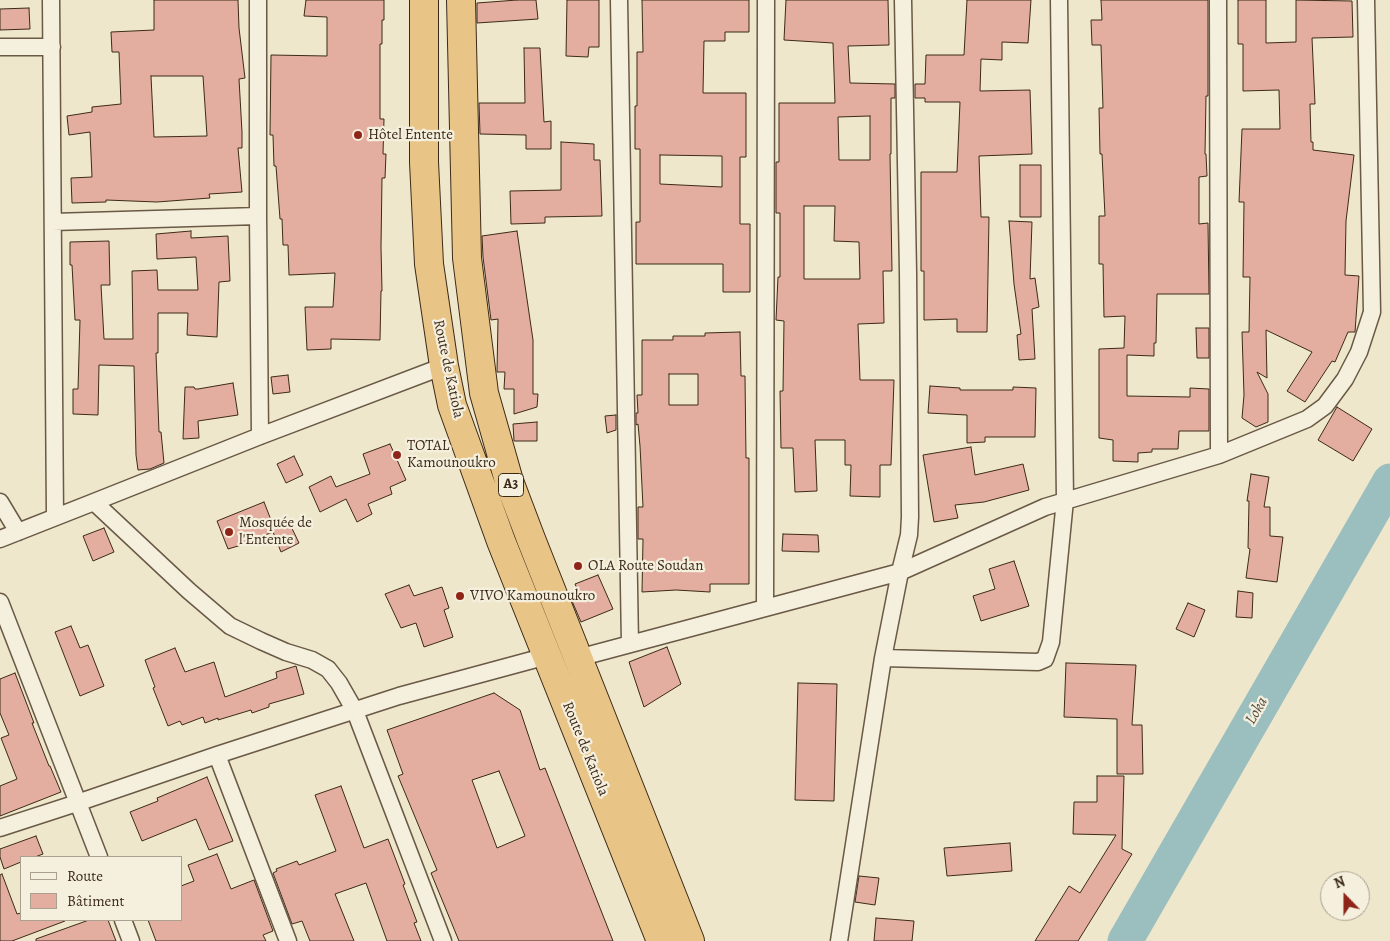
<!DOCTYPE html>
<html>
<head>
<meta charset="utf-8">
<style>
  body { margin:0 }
  #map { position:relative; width:1390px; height:941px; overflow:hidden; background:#efe7cc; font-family:Alegreya,serif }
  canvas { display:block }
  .legend { position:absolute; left:20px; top:856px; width:162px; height:65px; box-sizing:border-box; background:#f5efde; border:1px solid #aba08f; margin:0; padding:6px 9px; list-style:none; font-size:15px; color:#3c2a18 }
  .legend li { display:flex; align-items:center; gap:10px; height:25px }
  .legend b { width:25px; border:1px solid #aba08f }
  .north { position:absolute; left:1320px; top:871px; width:50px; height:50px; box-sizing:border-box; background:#f5efde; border:1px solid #aba08f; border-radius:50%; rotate:338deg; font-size:14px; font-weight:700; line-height:20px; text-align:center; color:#3c2a18 }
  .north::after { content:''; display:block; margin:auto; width:18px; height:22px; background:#8f2418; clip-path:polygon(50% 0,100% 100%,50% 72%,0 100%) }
</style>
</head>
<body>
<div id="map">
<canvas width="1390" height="941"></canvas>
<ul class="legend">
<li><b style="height:6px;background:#f5efde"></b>Route</li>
<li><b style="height:14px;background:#e3ad9f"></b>Bâtiment</li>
</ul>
<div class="north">N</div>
</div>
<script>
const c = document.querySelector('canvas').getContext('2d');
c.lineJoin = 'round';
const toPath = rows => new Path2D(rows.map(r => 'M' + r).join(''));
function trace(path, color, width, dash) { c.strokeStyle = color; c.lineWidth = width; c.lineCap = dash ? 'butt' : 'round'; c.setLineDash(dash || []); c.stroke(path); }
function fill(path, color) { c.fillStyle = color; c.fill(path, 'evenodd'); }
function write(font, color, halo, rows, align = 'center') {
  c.font = font + ' Alegreya,serif'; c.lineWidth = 4.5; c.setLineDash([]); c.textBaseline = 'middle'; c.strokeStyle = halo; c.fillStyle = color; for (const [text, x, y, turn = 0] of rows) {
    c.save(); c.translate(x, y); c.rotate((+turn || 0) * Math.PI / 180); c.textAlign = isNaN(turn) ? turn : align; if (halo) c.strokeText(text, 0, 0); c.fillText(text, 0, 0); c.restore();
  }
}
trace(toPath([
  [1125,941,1390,481]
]), '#9bbebe', 35);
const building = toPath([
  [154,0,238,0,239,28,245,78,239,79,242,132,242,148,238,148,242,192,209,194,210,198,157,202,106,200,106,202,72,203,71,178,92,177,90,132,69,135,67,116,92,112,92,107,121,104,119,52,112,52,111,32,154,30,154,0],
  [151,76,203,76,207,136,154,137,151,76],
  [306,0,384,0,384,20,382,20,382,44,380,44,380,119,384,119,383,154,386,154,385,178,382,178,381,247,382,291,381,291,380,340,331,339,331,349,307,350,305,307,333,307,335,273,289,275,288,245,283,245,282,219,280,219,276,166,274,166,273,135,270,135,271,55,327,56,327,17,304,16,306,0],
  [517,0,536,0,538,19,477,23,477,3,517,0],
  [567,0,599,0,599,47,589,47,588,57,566,56,567,0],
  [642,0,749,0,749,32,725,32,725,41,704,41,703,93,746,93,746,157,740,157,740,224,750,224,750,292,723,292,723,264,636,264,636,222,640,222,640,149,635,149,635,106,637,106,637,52,643,52,642,0],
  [660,155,722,156,722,187,660,184,660,155],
  [786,0,888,0,889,45,848,46,850,83,895,84,895,98,891,98,891,154,890,154,892,271,883,271,884,323,858,324,860,380,894,380,891,465,880,465,880,497,850,496,851,465,845,465,845,440,815,440,817,491,795,492,793,448,781,448,780,391,783,391,784,321,776,320,778,277,780,277,780,213,776,213,776,162,779,162,779,103,835,103,833,43,784,40,786,0],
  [870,116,870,160,839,160,838,117,870,116],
  [804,206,835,206,834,241,859,242,860,279,804,279,804,206],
  [967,0,1031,0,1028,43,1002,42,1002,60,981,59,980,91,1030,90,1032,154,979,156,981,217,989,217,987,332,957,332,957,319,924,320,924,271,921,271,921,172,957,172,960,102,925,102,925,98,915,98,915,84,925,84,926,55,964,55,967,0],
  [1101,0,1208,0,1208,96,1206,96,1205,154,1206,154,1207,176,1199,177,1199,224,1208,223,1209,294,1157,294,1156,343,1154,343,1154,356,1127,355,1127,396,1190,397,1190,388,1209,389,1209,431,1179,431,1178,449,1152,449,1152,452,1138,453,1138,462,1113,461,1113,440,1099,438,1099,349,1124,348,1125,316,1104,317,1103,264,1099,264,1099,216,1105,216,1102,154,1100,154,1099,108,1103,108,1101,45,1092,45,1091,20,1102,20,1101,0],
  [1238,0,1266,0,1266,43,1296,42,1296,0,1352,1,1353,37,1312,38,1315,104,1310,104,1311,142,1313,142,1313,150,1354,155,1346,221,1345,275,1359,276,1355,332,1348,332,1335,362,1332,361,1305,402,1287,391,1312,352,1266,330,1267,378,1257,372,1268,394,1268,422,1256,427,1242,418,1244,395,1242,332,1249,332,1250,277,1243,277,1244,202,1239,202,1242,129,1280,129,1279,90,1243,91,1243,44,1238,44,1238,0],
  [29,8,30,29,0,30,0,9,29,8],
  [524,48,540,48,544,122,551,121,551,149,526,149,526,135,480,134,479,103,525,103,524,48],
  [561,142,594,144,594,160,600,160,602,216,545,217,545,223,511,224,510,191,561,190,561,142],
  [1020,165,1041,165,1041,217,1020,217,1020,165],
  [1009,221,1032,222,1030,279,1035,278,1039,307,1032,309,1035,359,1019,360,1017,335,1021,334,1014,284,1009,221],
  [191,231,191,238,228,236,230,281,219,282,217,337,187,335,188,313,158,313,158,353,156,353,159,432,161,432,164,463,150,469,138,470,136,455,134,366,99,365,98,415,73,414,73,389,78,389,80,320,75,320,72,265,70,265,70,242,109,241,110,285,101,285,104,339,133,339,132,271,157,270,158,290,198,290,196,257,157,259,156,234,191,231],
  [517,231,533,340,533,394,538,394,537,407,514,414,514,389,504,389,505,372,497,372,498,319,491,320,483,257,482,236,517,231],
  [1196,328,1209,328,1209,358,1197,358,1196,328],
  [740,332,741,376,745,376,746,458,749,458,749,584,710,584,710,592,676,590,642,592,643,539,638,539,638,507,643,507,640,446,638,424,636,425,636,413,638,413,637,395,642,395,642,340,673,340,673,336,705,336,705,333,740,332],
  [669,374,698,374,698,405,669,405,669,374],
  [288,375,290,392,273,394,271,377,288,375],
  [233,383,238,415,198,421,199,438,183,439,185,387,194,387,195,389,198,389,233,383],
  [930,386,960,388,960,390,1013,390,1013,387,1036,388,1035,437,985,437,985,442,967,443,967,415,928,413,930,386],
  [1337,407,1372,429,1353,461,1318,440,1337,407],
  [616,415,616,430,607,433,605,416,616,415],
  [537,422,537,441,514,441,513,424,537,422],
  [390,444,406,480,390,487,392,494,368,504,372,514,357,522,346,499,320,512,309,487,331,476,336,487,370,474,363,454,390,444],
  [971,447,975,475,1023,464,1029,490,984,502,955,505,958,518,934,522,923,455,971,447],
  [294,456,303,475,286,483,277,464,294,456],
  [1251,474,1269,477,1264,507,1270,507,1270,536,1283,537,1277,582,1246,578,1250,549,1248,548,1249,501,1247,501,1251,474],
  [264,502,273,525,287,518,299,543,281,552,273,532,244,543,245,544,228,549,217,521,264,502],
  [104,528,114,552,93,561,83,536,104,528],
  [783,534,818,535,819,552,782,551,783,534],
  [1014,561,1029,606,981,621,973,596,995,589,989,569,1014,561],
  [598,575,613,609,581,622,572,601,581,597,575,584,598,575],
  [409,585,414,596,442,587,449,608,444,610,453,637,424,647,416,623,401,628,385,594,409,585],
  [1238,591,1253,593,1252,618,1236,617,1238,591],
  [1188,603,1205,610,1194,637,1176,629,1188,603],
  [71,626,80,648,88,645,104,686,80,696,55,632,71,626],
  [667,647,681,684,644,707,629,662,667,647],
  [175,648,185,672,214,662,225,697,277,678,276,672,296,666,304,694,269,704,269,707,252,713,251,710,218,720,218,718,205,723,203,717,182,725,180,721,168,726,153,688,155,687,145,660,175,648],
  [1066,663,1136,665,1132,725,1142,725,1143,774,1117,774,1117,719,1064,717,1066,663],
  [15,673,34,723,32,723,49,766,50,766,61,792,0,816,0,786,17,779,1,738,9,735,0,713,0,679,15,673],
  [798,683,837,684,834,801,795,800,798,683],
  [494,693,520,710,540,770,545,768,613,941,459,941,431,873,437,870,398,776,403,774,387,730,494,693],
  [499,771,525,836,497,848,472,780,499,771],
  [1097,776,1124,776,1122,849,1132,854,1078,941,1035,941,1069,886,1080,893,1116,835,1073,834,1074,802,1097,802,1097,776],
  [207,777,233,841,209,850,196,819,142,841,130,812,158,801,157,798,207,777],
  [341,786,364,848,388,839,405,884,403,885,417,922,414,923,421,941,387,941,366,883,335,894,354,941,310,941,302,921,292,924,273,873,277,871,276,869,297,861,299,865,336,851,315,795,341,786],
  [36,836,43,854,35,857,21,857,21,862,4,869,0,857,0,849,36,836],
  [1010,843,1012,871,947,876,944,848,1010,843],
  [217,854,231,889,254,880,273,931,263,935,266,941,156,941,148,920,181,920,181,886,194,881,188,865,217,854],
  [2,874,17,914,21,913,21,920,64,920,65,921,12,941,0,941,0,875,2,874],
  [859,876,879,878,875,905,855,902,859,876],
  [876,918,914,921,912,941,874,941,876,918],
  [89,920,108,920,116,941,36,941,36,939,89,920]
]);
fill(building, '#e3ad9f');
trace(building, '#3c2a18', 1);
const minor = toPath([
  [51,0,55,517],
  [258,0,258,216,260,436],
  [619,0,630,644],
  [1218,0,1219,455],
  [0,47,52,47],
  [53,222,258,216],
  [0,502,18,532],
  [94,502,189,591,230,626,261,641,286,652,312,660,328,669,339,683,355,711,443,941],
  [0,539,94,502,260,436,444,366],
  [0,602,99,857],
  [765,608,766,0],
  [578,658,900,572,1045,507,1219,455,1307,419,1325,406,1345,379,1359,352,1372,312,1366,0],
  [883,658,1038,662,1045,659,1051,642,1065,500,1059,0],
  [217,755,288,941],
  [0,828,77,803,217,755,399,696,547,656],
  [123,920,131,941],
  [839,941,883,658,900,572,909,535,910,517,908,272,903,0]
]);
const trunk = toPath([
  [424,0,424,162,429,264,444,366,452,405,501,541,661,941],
  [461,0,467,258,484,393,509,481,531,539,690,941]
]);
trace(minor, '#695945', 19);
trace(trunk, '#3c2a18', 30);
trace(minor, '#f5efde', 16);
trace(trunk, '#e8c486', 28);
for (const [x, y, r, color] of [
  [358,135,5,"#8f2418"],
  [397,455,5,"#8f2418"],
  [229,532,5,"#8f2418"],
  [578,566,5,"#8f2418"],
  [460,596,5,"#8f2418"]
]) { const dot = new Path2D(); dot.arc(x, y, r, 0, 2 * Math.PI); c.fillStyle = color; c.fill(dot); trace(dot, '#f5efde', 2); }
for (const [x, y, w] of [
  [511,485,25]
]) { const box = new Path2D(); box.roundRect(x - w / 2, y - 11.5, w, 23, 4); c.fillStyle = '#f5efde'; c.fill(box); trace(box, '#3c2a18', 1); }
write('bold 14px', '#3c2a18', null, [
  ["A3",511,485]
]);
write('15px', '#3c2a18', '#f5efde', [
  ["Hôtel Entente",368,135],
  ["TOTAL",407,446],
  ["Kamounoukro",407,463],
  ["Mosquée de",239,523],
  ["l'Entente",239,540],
  ["OLA Route Soudan",588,566],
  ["VIVO Kamounoukro",470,596]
], 'left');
write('15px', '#3c2a18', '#f5efde', [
  ["Route de Katiola",448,369,78],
  ["Route de Katiola",585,749,68]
]);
write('italic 16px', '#544f42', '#f5efde', [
  ["Loka",1257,711,-60]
]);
</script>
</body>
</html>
